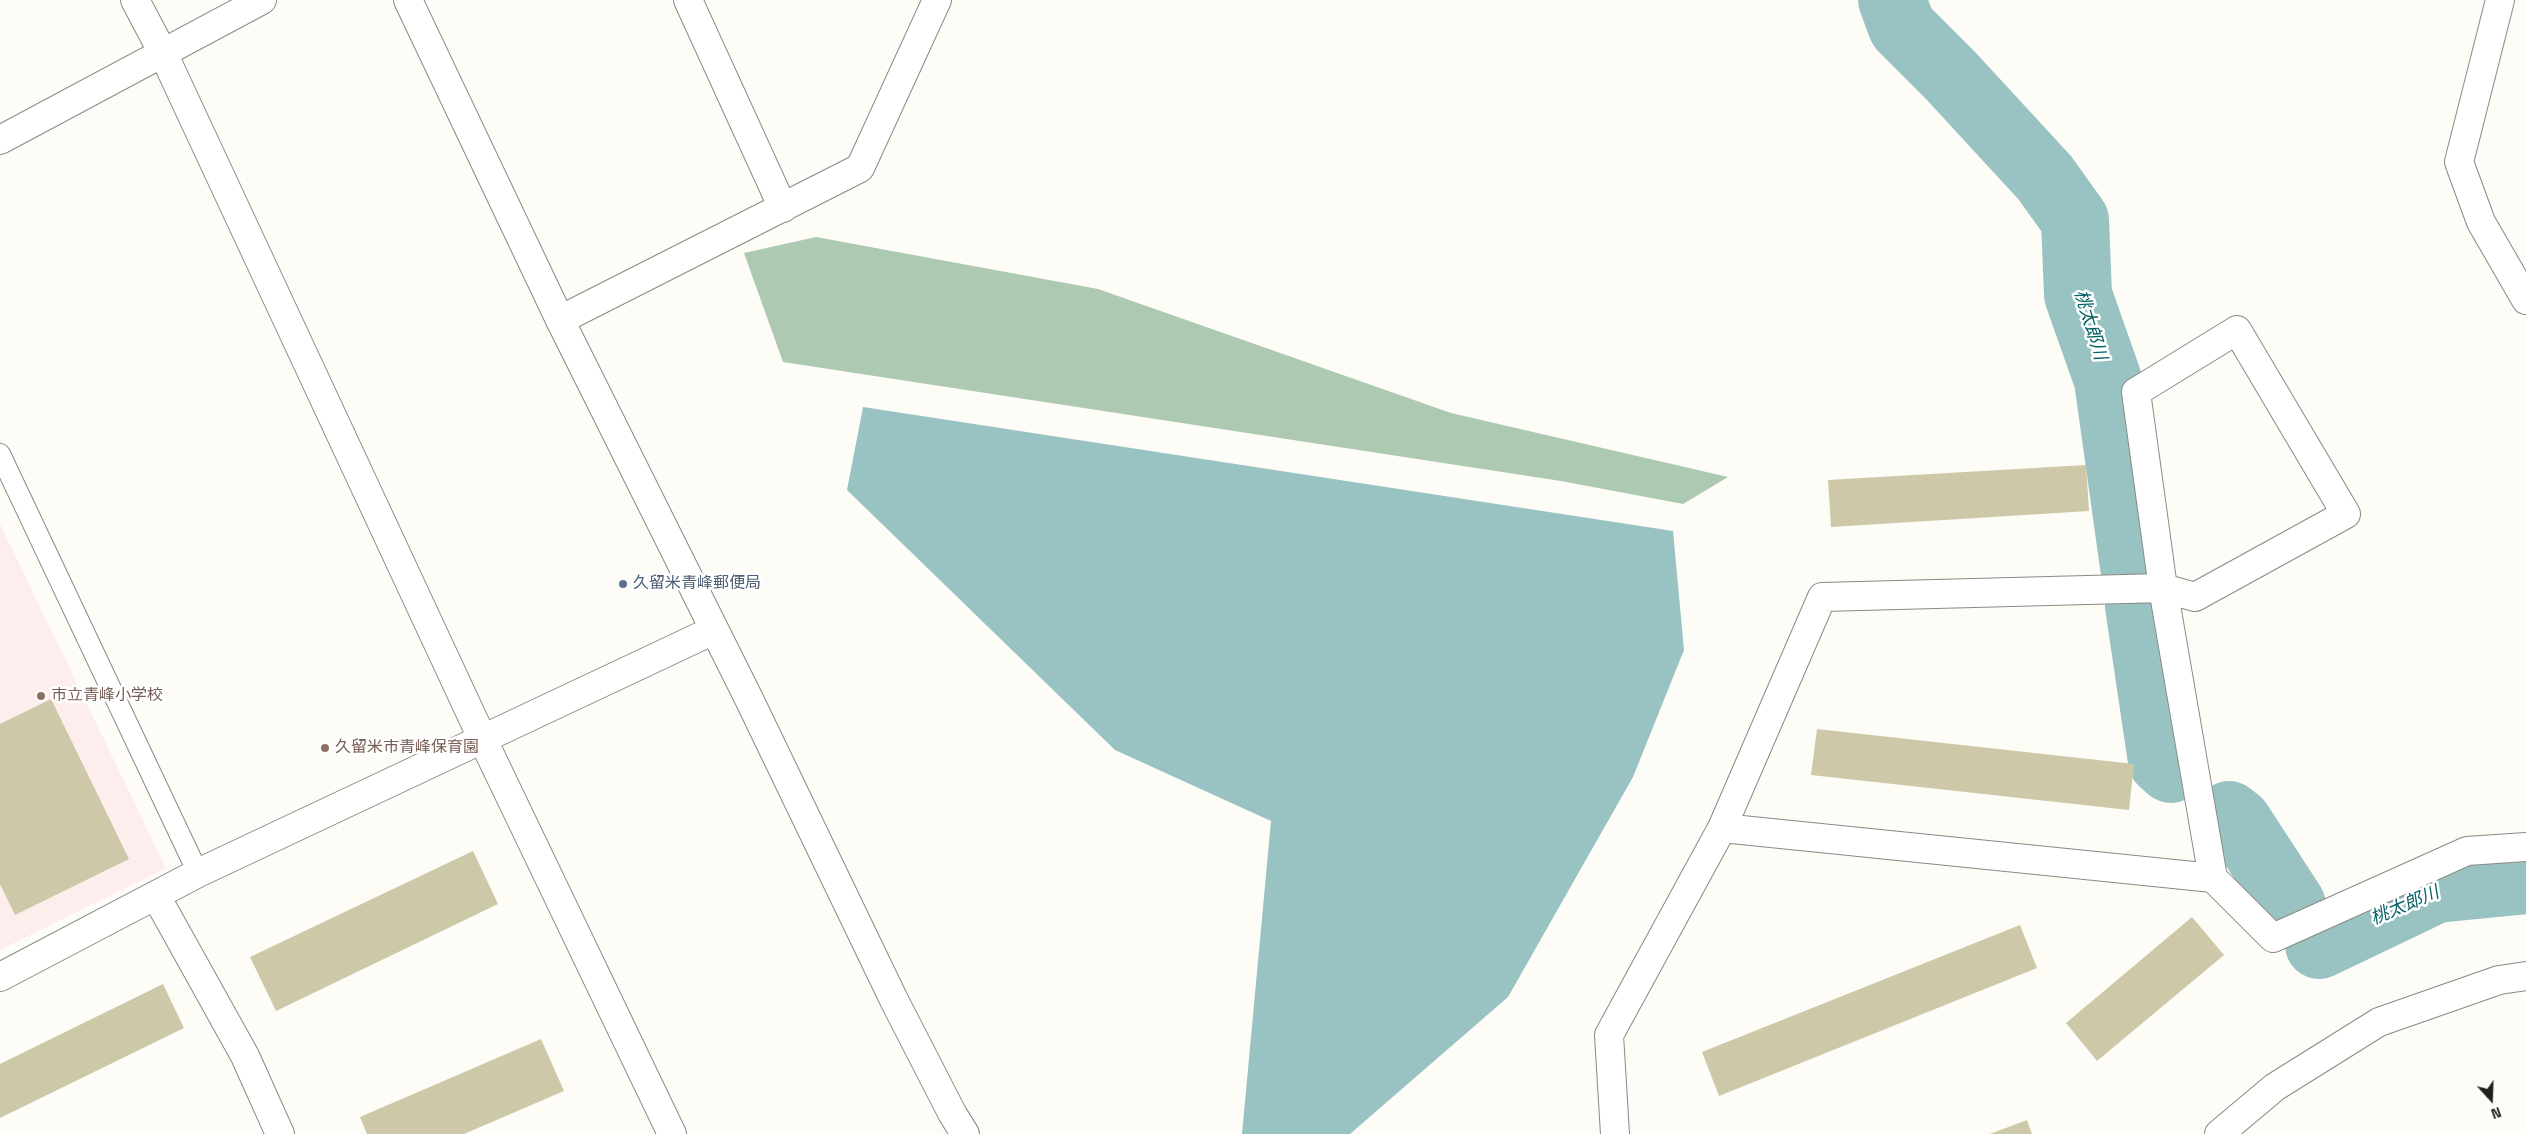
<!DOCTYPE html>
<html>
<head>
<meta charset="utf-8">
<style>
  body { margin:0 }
  #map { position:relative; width:2526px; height:1134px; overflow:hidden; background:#fdfcf6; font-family:"Space Grotesk",sans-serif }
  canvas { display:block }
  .north { position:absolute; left:2466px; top:1074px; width:50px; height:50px; -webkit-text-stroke:4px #fff; paint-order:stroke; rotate:160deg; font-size:14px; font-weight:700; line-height:20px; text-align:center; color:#21201e }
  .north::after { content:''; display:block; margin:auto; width:18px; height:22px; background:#21201e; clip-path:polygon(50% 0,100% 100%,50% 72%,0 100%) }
</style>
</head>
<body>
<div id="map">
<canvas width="2526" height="1134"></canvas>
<div class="north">N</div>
</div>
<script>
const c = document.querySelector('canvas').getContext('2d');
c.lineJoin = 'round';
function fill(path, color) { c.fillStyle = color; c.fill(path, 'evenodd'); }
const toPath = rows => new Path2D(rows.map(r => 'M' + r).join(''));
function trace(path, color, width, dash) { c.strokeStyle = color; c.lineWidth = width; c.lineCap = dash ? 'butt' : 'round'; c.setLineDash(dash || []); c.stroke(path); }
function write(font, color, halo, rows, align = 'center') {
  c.font = font + ' "Space Grotesk","Noto Sans JP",sans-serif'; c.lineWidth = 5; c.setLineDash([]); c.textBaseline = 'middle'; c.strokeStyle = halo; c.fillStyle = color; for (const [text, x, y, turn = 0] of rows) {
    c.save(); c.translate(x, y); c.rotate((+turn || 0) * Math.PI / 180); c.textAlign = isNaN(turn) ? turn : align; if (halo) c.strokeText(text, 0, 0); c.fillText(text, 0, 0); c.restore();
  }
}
fill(toPath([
  [0,524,166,868,0,950]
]), '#feeded');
fill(toPath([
  [816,237,1098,289,1451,413,1728,477,1683,504,1561,481,783,362,744,253]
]), '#aec9b2');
fill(toPath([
  [863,407,1673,531,1684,650,1633,777,1508,997,1350,1134,1242,1134,1271,821,1115,750,847,490]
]), '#99c2c3');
trace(toPath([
  [1892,0,1902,27,1951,76,2045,178,2075,220,2078,295,2108,380,2134,566],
  [2139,606,2162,761,2171,769],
  [2229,815,2238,822,2292,905],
  [2319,945,2436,889,2526,880]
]), '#99c2c3', 68);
fill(toPath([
  [2086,465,2089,511,1831,527,1828,480],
  [51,699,129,859,15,915,0,884,0,724],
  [1817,729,2134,764,2129,810,1811,775],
  [473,851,498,904,276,1011,250,957],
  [2192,917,2224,955,2097,1061,2066,1023],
  [2020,925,2037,968,1719,1096,1702,1052],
  [163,984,184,1028,0,1118,0,1064],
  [541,1039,564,1091,464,1134,367,1134,360,1117],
  [2027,1120,2032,1134,1990,1134]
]), '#cdc8a8');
const service = toPath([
  [0,454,198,873]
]);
const minor = toPath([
  [135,0,163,53,483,740,672,1134],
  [688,0,783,208],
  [2500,0,2459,162,2481,222,2526,300],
  [0,140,262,0],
  [560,320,860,168,937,0],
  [2237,330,2346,514,2195,597,2163,588,2136,392,2237,330],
  [1722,828,2213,878],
  [156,896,245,1056,280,1134],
  [0,977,198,873,714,630],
  [1615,1134,1609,1035,1722,828,1822,597,2163,588,2213,878,2273,938,2467,851,2526,847]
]);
const tertiary = toPath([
  [408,0,560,320,749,699,894,1000,952,1113,965,1134],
  [2219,1134,2275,1087,2379,1022,2499,980,2526,976]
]);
trace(service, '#8a8984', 22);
trace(minor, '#8a8984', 30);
trace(tertiary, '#8a8984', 30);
trace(service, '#fff', 20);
trace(minor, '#fff', 28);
trace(tertiary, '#fff', 28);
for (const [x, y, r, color] of [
  [623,584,5,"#5c6f8a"],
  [41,696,5,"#8d6e63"],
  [325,748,5,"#8d6e63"]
]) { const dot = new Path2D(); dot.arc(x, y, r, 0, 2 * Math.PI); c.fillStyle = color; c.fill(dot); trace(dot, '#fff', 2); }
write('16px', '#4e5e75', '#fff', [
  ["久留米青峰郵便局",633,584]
], 'left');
write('16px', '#785e54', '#fff', [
  ["市立青峰小学校",51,696],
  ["久留米市青峰保育園",335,748]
], 'left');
write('italic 18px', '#086163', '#fff', [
  ["桃太郎川",2090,325,73],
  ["桃太郎川",2405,906,-23]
]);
</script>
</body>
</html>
